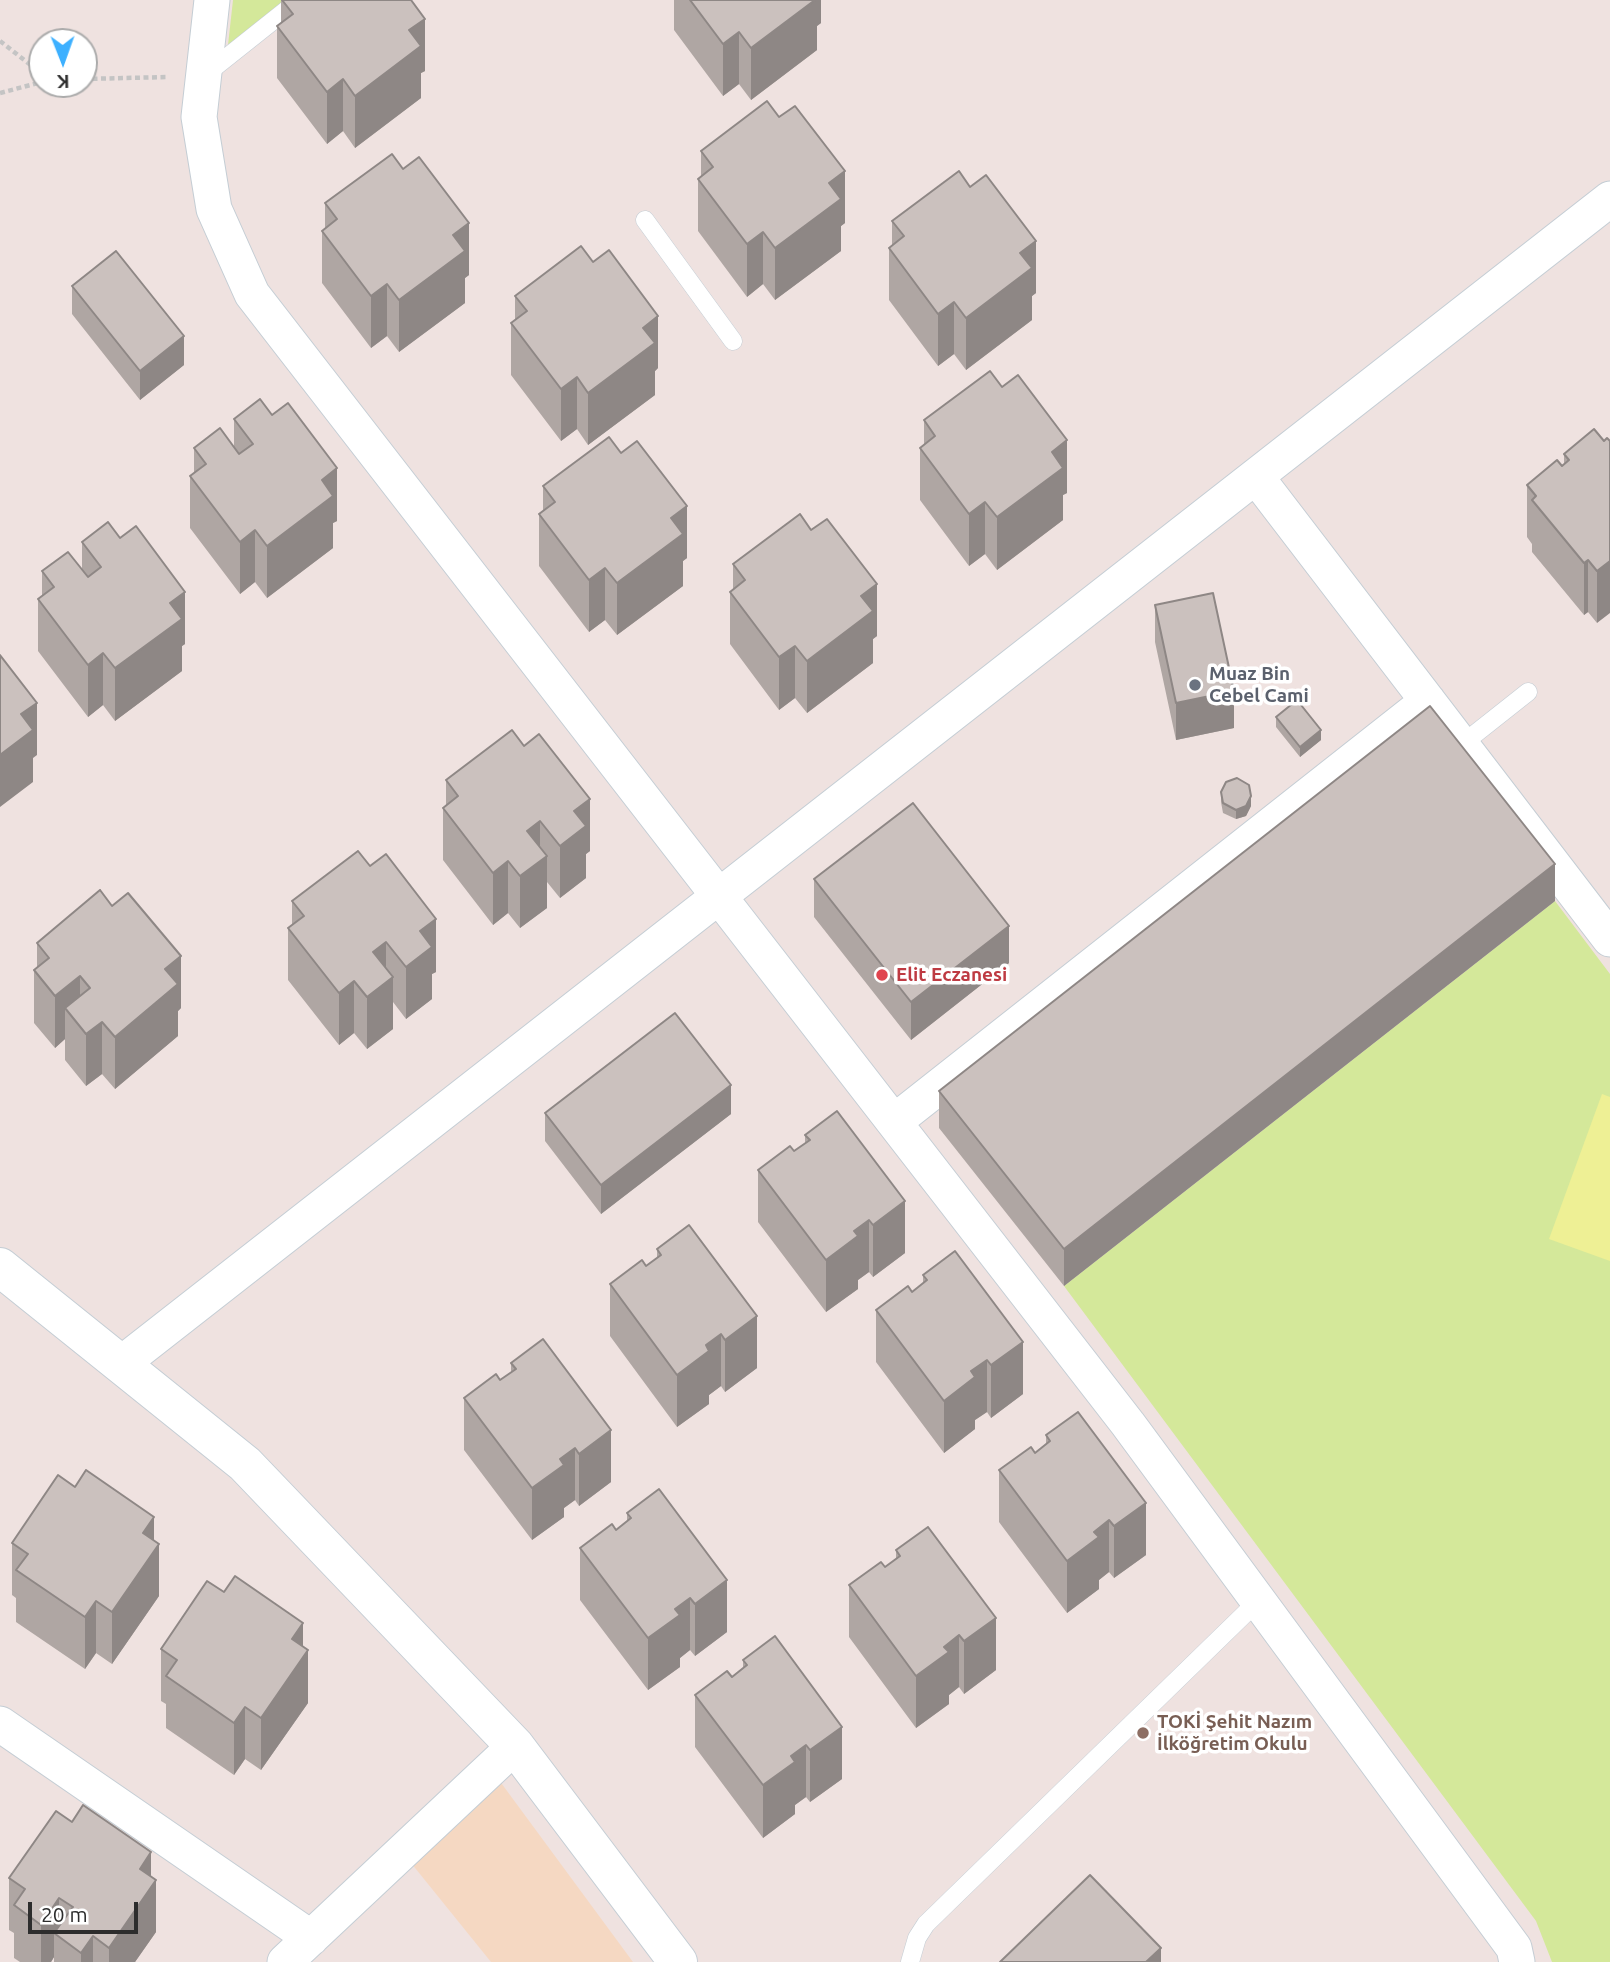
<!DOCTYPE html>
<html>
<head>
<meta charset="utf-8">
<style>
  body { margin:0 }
  #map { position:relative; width:1610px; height:1962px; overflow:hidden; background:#efe2e0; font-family:Ubuntu,sans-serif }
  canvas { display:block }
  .north { position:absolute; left:28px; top:28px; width:70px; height:70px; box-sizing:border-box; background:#fff; border:2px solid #ababab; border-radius:50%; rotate:179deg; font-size:19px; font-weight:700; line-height:28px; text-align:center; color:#2d2d2d }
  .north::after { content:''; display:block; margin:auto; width:24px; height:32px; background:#3db0ff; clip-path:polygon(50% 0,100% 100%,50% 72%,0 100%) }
  .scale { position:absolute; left:28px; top:1902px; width:110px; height:32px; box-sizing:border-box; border:4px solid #2d2d2d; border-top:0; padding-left:9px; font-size:21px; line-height:24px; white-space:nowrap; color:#2d2d2d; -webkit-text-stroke:5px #fff; paint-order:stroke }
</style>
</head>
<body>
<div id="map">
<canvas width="1610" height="1962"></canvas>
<div class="north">K</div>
<div class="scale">20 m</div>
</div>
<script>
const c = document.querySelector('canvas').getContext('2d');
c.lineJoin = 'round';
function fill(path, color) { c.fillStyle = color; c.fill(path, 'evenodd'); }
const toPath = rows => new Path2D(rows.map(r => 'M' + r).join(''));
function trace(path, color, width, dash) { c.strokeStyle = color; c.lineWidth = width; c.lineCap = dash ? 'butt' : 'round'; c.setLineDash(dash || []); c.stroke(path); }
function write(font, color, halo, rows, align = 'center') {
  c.font = font + ' Ubuntu,sans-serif'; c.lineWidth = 7; c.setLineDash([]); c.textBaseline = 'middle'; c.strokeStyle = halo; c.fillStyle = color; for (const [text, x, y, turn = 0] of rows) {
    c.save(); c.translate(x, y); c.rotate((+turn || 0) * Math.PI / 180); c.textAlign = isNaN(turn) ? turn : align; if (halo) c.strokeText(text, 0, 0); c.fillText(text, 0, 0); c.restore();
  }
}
fill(toPath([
  [233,0,293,0,227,54],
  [1555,901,1610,974,1610,1962,1552,1962,1536,1921,1064,1286]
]), '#d4e89a');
fill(toPath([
  [496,1776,633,1962,491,1962,407,1858]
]), '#f5d8c2');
fill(toPath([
  [1602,1094,1610,1097,1610,1261,1549,1239]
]), '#eef095');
const lane = toPath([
  [206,74,299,0],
  [645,220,733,341],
  [1461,745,1528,692],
  [910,1962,917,1938,926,1924,1258,1601]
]);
const street = toPath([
  [212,0,199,117,214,209,252,294,1128,1424,1514,1948,1517,1962],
  [1257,478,1610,939],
  [894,1122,1428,701],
  [121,1364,1610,199],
  [0,1724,311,1938],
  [285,1962,515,1746]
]);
const secondary = toPath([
  [0,1267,245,1464,515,1746,678,1962]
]);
trace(lane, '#c4cdd4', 19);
trace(street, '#c4cdd4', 37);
trace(secondary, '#c4cdd4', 40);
trace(toPath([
  [0,41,42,74],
  [84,79,168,77],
  [0,93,42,82]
]), '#c4c4c4', 4.5, [5, 3.5]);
trace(lane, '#fff', 18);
trace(street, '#fff', 35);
trace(secondary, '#fff', 38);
fill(toPath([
  [281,0,411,0,425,71,421,73,421,98,355,148,343,131,327,144,277,78,277,26,281,23],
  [674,0,821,0,821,23,817,26,817,50,751,100,739,84,723,96,674,30],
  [701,151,845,223,841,226,841,251,775,300,763,284,747,297,698,231,698,179,701,176],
  [325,203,469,275,465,278,465,303,399,352,387,336,371,348,322,283,322,231,325,228],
  [892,221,1036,293,1032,296,1032,320,966,370,954,354,938,366,889,300,889,248,892,245],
  [72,286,184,365,140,400,72,314],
  [515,296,658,368,655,371,655,395,588,445,577,429,561,441,511,375,511,323,515,320],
  [234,419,337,521,333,523,333,548,267,598,255,582,240,594,190,528,190,476,194,473,194,448,234,446],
  [924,420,1067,493,1063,495,1063,520,997,570,985,554,969,566,920,500,920,448,924,445],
  [1604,441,1597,623,1588,612,1584,615,1532,552,1532,544,1527,537,1527,485,1564,464,1564,454],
  [543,486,687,558,683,561,683,586,617,635,605,620,589,632,539,566,539,514,543,511],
  [82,542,185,644,182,646,182,671,115,721,103,705,88,717,38,651,38,599,42,596,42,571,82,570],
  [733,564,877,636,873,639,873,663,807,713,795,698,779,710,730,644,730,592,733,589],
  [1155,605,1234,728,1176,740,1155,642],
  [1276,717,1321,740,1300,757,1276,727],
  [512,730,590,851,586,854,586,878,560,898,547,882,547,908,520,928,508,913,493,925,443,860,443,808,446,805,446,780],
  [1221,792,1251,806,1246,816,1236,819,1223,813,1221,802],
  [358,851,436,972,432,974,432,999,406,1019,393,1002,393,1029,367,1049,354,1033,339,1045,288,980,288,928,292,925,292,901],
  [814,879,1009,963,911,1040,814,917],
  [1555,901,1064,1286,939,1128,939,1091],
  [37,943,181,1008,178,1011,178,1036,115,1089,102,1074,86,1086,65,1060,65,1039,55,1048,34,1023,34,970,37,968],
  [545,1113,731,1114,601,1214,545,1141],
  [805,1135,905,1253,873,1277,869,1272,858,1280,858,1289,826,1312,758,1222,758,1170,794,1151,805,1143],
  [657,1249,757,1368,725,1392,721,1386,709,1395,709,1404,677,1427,610,1336,610,1284,646,1266,657,1258],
  [923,1275,1023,1394,991,1418,987,1412,975,1420,975,1429,944,1453,876,1362,876,1310,912,1292,923,1284],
  [511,1363,611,1482,579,1506,575,1500,564,1508,564,1517,532,1540,464,1450,464,1398,500,1380,511,1372],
  [1046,1435,1146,1555,1114,1578,1109,1572,1099,1580,1099,1589,1067,1613,999,1522,999,1470,1035,1453,1046,1445],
  [627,1513,727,1632,695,1656,690,1650,680,1658,680,1667,648,1690,580,1600,580,1548,616,1530,627,1522],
  [154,1541,159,1596,112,1664,96,1653,85,1669,16,1622,16,1598,12,1595,12,1543],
  [896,1550,996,1670,964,1694,959,1687,949,1695,949,1704,916,1728,849,1637,849,1585,885,1567,896,1559],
  [303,1647,308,1703,261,1770,245,1759,234,1775,166,1728,166,1704,161,1701,161,1649],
  [743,1660,842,1779,810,1802,806,1797,795,1805,795,1814,763,1838,695,1747,695,1695,732,1677,743,1669],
  [151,1877,156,1932,135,1962,54,1962,54,1957,51,1962,20,1962,14,1958,14,1933,9,1930,9,1878]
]), '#afa6a3');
fill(toPath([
  [805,0,821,0,821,23,817,26,817,50,751,100,751,48],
  [425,19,425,71,421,73,421,98,355,148,355,96,409,30],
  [739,32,739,84,723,96,723,44],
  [343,79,343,131,327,144,327,92],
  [845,171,845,223,841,226,841,251,775,300,775,248,829,183],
  [469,223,469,275,465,278,465,303,399,352,399,300,453,235],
  [763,232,763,284,747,297,747,244],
  [1036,241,1036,293,1032,296,1032,320,966,370,966,318,1020,253],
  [387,284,387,336,371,348,371,296],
  [954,302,954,354,938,366,938,314],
  [658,316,658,368,655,371,655,395,588,445,588,393,643,328],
  [184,336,184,365,140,400,140,371],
  [577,377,577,429,561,441,561,389],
  [1067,440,1067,493,1063,495,1063,520,997,570,997,517,1052,452],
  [337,468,337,521,333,523,333,548,267,598,267,546,322,480],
  [985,502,985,554,969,566,969,514],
  [687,506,687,558,683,561,683,586,617,635,617,583,671,518],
  [255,530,255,582,240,594,240,542],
  [1588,560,1588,612,1584,615,1584,563],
  [1610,561,1610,613,1597,623,1597,571],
  [605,568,605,620,589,632,589,580],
  [877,584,877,636,873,639,873,663,807,713,807,661,861,596],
  [185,592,185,644,182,646,182,671,115,721,115,668,170,603],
  [795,646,795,698,779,710,779,657],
  [103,653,103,705,88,717,88,665],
  [1234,691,1234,728,1176,740,1176,703],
  [37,703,37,755,33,758,33,782,0,807,0,755,21,714],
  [1321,730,1321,740,1300,757,1300,747],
  [1251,796,1251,806,1246,816,1236,819,1236,810],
  [590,799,590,851,586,854,586,878,560,898,560,846,574,811],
  [540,821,540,861,547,856,547,908,520,928,520,876,527,831],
  [508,861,508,913,493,925,493,873],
  [1555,864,1555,901,1064,1286,1064,1249],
  [436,919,436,972,432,974,432,999,406,1019,406,967,420,931],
  [1009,926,1009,963,911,1040,911,1002],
  [386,942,386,982,393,977,393,1029,367,1049,367,997,373,952],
  [181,956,181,1008,178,1011,178,1036,115,1089,115,1037,165,969],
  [80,976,80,1026,65,1008,65,1039,55,1048,55,996],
  [354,981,354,1033,339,1045,339,993],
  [102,1022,102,1074,86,1086,86,1034],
  [731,1085,731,1114,601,1214,601,1185],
  [905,1201,905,1253,873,1277,873,1225],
  [869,1220,869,1272,858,1280,858,1289,826,1312,826,1260,854,1231],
  [757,1316,757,1368,725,1392,725,1340],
  [721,1334,721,1386,709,1395,709,1404,677,1427,677,1375,706,1345],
  [1023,1342,1023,1394,991,1418,991,1365],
  [987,1360,987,1412,975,1420,975,1429,944,1453,944,1401,971,1371],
  [611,1430,611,1482,579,1506,579,1454],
  [575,1448,575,1500,564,1508,564,1517,532,1540,532,1488,560,1459],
  [1146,1503,1146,1555,1114,1578,1114,1526],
  [154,1517,154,1551,159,1544,159,1596,112,1664,112,1612,143,1533],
  [1109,1520,1109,1572,1099,1580,1099,1589,1067,1613,1067,1561,1094,1532],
  [727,1580,727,1632,695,1656,695,1604],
  [690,1598,690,1650,680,1658,680,1667,648,1690,648,1638,675,1609],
  [96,1601,96,1653,85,1669,85,1617],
  [996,1618,996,1670,964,1694,964,1641],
  [303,1623,303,1658,308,1650,308,1703,261,1770,261,1718,292,1639],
  [959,1635,959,1687,949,1695,949,1704,916,1728,916,1676,944,1647],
  [245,1707,245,1759,234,1775,234,1723],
  [842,1727,842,1779,810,1802,810,1750],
  [806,1745,806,1797,795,1805,795,1814,763,1838,763,1785,791,1756],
  [151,1852,151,1887,156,1880,156,1932,135,1962,109,1962,109,1948,140,1869],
  [59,1898,59,1937,54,1933,54,1957,51,1962,41,1962,41,1925],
  [93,1936,93,1962,81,1962,81,1953],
  [1161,1948,1161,1962,1146,1962]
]), '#8e8785');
const building = toPath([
  [282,0,411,0,425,19,409,30,421,46,355,96,343,79,327,92,277,26,293,14,282,0],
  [690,0,815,0,751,48,739,32,723,44,690,0],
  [767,101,779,117,795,106,845,171,829,183,841,199,775,248,763,232,747,244,698,179,713,167,701,151,767,101],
  [392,154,403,169,419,157,469,223,453,235,465,251,399,300,387,284,371,296,322,231,337,219,325,203,392,154],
  [959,171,970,187,986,175,1036,241,1020,253,1032,268,966,318,954,302,938,314,889,248,904,236,892,221,959,171],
  [581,246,593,262,609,250,658,316,643,328,655,343,588,393,577,377,561,389,511,323,527,311,515,296,581,246],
  [116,251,184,336,140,371,72,286,116,251],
  [990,371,1002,387,1018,375,1067,440,1052,452,1063,468,997,517,985,502,969,514,920,448,935,436,924,420,990,371],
  [260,399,272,415,288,403,337,468,322,480,333,496,267,546,255,530,240,542,190,476,206,464,194,448,220,428,239,454,253,444,234,419,260,399],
  [1594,429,1604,441,1607,438,1610,441,1610,561,1597,571,1588,560,1584,563,1532,500,1536,496,1527,485,1557,460,1562,466,1569,460,1564,454,1594,429],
  [609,437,621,453,637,441,687,506,671,518,683,534,617,583,605,568,589,580,539,514,555,502,543,486,609,437],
  [800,514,811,530,827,519,877,584,861,596,873,611,807,661,795,646,779,657,730,592,745,580,733,564,800,514],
  [108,522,120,538,136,526,185,592,170,603,182,619,115,668,103,653,88,665,38,599,54,587,42,571,68,552,88,577,101,567,82,542,108,522],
  [1213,593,1234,691,1176,703,1155,605,1213,593],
  [0,655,37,703,21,714,33,730,0,755,0,655],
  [1297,700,1321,730,1300,747,1276,717,1297,700],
  [1430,706,1555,864,1064,1249,939,1091,1430,706],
  [512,730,524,746,539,734,590,799,574,811,586,826,560,846,540,821,527,831,547,856,520,876,508,861,493,873,443,808,458,796,446,780,512,730],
  [1237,778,1249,785,1251,796,1246,806,1236,810,1223,803,1221,792,1226,782,1237,778],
  [913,803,1009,926,911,1002,814,879,913,803],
  [358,851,370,866,386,854,436,919,420,931,432,947,406,967,386,942,373,952,393,977,367,997,354,981,339,993,288,928,304,916,292,901,358,851],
  [100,890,112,906,128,893,181,956,165,969,178,984,115,1037,102,1022,86,1034,65,1008,90,988,80,976,55,996,34,970,49,958,37,943,100,890],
  [675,1013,731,1085,601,1185,545,1113,675,1013],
  [837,1111,905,1201,873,1225,869,1220,854,1231,858,1236,826,1260,758,1170,790,1146,794,1151,810,1140,805,1135,837,1111],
  [689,1225,757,1316,725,1340,721,1334,706,1345,709,1351,677,1375,610,1284,642,1260,646,1266,661,1255,657,1249,689,1225],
  [955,1251,1023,1342,991,1365,987,1360,971,1371,975,1377,944,1401,876,1310,908,1286,912,1292,927,1280,923,1275,955,1251],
  [543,1339,611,1430,579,1454,575,1448,560,1459,564,1465,532,1488,464,1398,496,1374,500,1380,516,1369,511,1363,543,1339],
  [1078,1412,1146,1503,1114,1526,1109,1520,1094,1532,1099,1537,1067,1561,999,1470,1031,1447,1035,1453,1050,1441,1046,1435,1078,1412],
  [86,1470,154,1517,143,1533,159,1544,112,1612,96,1601,85,1617,16,1570,28,1554,12,1543,58,1475,75,1487,86,1470],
  [659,1489,727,1580,695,1604,690,1598,675,1609,680,1615,648,1638,580,1548,612,1524,616,1530,631,1518,627,1513,659,1489],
  [928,1527,996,1618,964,1641,959,1635,944,1647,949,1652,916,1676,849,1585,881,1562,885,1567,900,1556,896,1550,928,1527],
  [235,1576,303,1623,292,1639,308,1650,261,1718,245,1707,234,1723,166,1676,177,1660,161,1649,207,1581,224,1592,235,1576],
  [775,1636,842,1727,810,1750,806,1745,791,1756,795,1762,763,1785,695,1695,727,1671,732,1677,747,1665,743,1660,775,1636],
  [83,1805,151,1852,140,1869,156,1880,109,1948,93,1936,81,1953,54,1933,73,1907,59,1898,41,1925,14,1905,25,1889,9,1878,56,1811,72,1822,83,1805],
  [1090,1875,1161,1948,1146,1962,1000,1962,1090,1875]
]);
fill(building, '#cbc1be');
trace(building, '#8e8785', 2);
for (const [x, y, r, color] of [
  [1195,685,7,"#6b7280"],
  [882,975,7,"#e0444e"],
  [1143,1733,7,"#8d6e63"]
]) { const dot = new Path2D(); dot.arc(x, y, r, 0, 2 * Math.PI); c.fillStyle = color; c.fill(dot); trace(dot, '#fff', 2.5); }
write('bold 19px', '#5b616d', '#fff', [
  ["Muaz Bin",1209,674],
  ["Cebel Cami",1209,696]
], 'left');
write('bold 19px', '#be3a42', '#fff', [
  ["Elit Eczanesi",896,975]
], 'left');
write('bold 19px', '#785e54', '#fff', [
  ["TOKİ Şehit Nazım",1157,1722],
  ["İlköğretim Okulu",1157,1744]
], 'left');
</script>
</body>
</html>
